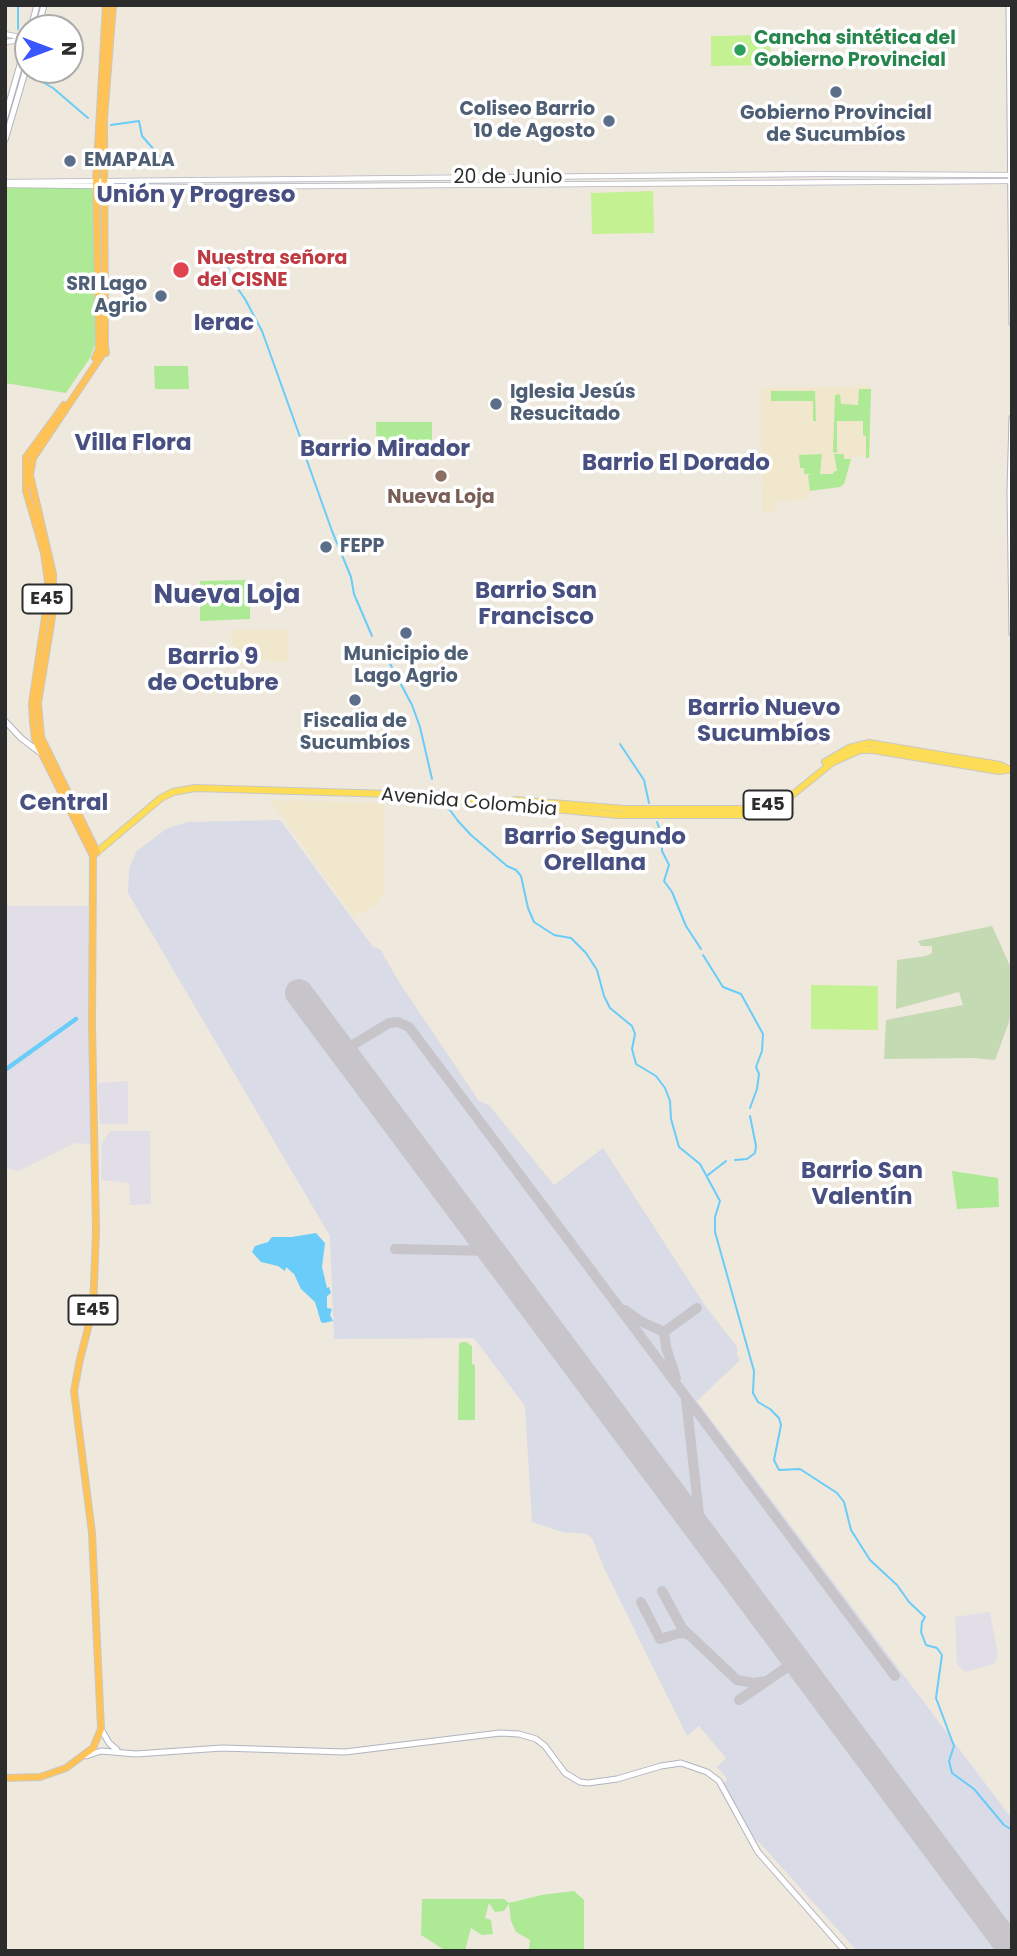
<!DOCTYPE html>
<html>
<head>
<meta charset="utf-8">
<style>
  body { margin:0 }
  #map { position:relative; width:1017px; height:1956px; overflow:hidden; background:#efe8dd; font-family:Poppins,sans-serif }
  canvas { display:block }
  .frame { position:absolute; inset:0; border:7px solid #2c2c2c; pointer-events:none }
  .north { position:absolute; left:14px; top:14px; width:70px; height:70px; box-sizing:border-box; background:#fff; border:2px solid #ababab; border-radius:50%; rotate:90deg; font-size:19px; font-weight:700; line-height:28px; text-align:center; color:#2c2c2c }
  .north::after { content:''; display:block; margin:auto; width:24px; height:32px; background:#3a56ff; clip-path:polygon(50% 0,100% 100%,50% 72%,0 100%) }
</style>
</head>
<body>
<div id="map">
<canvas width="1017" height="1956"></canvas>
<div class="frame"></div>
<div class="north">N</div>
</div>
<script>
const c = document.querySelector('canvas').getContext('2d');
c.lineJoin = 'round';
function fill(path, color) { c.fillStyle = color; c.fill(path, 'evenodd'); }
const toPath = rows => new Path2D(rows.map(r => 'M' + r).join(''));
function trace(path, color, width, dash) { c.strokeStyle = color; c.lineWidth = width; c.lineCap = dash ? 'butt' : 'round'; c.setLineDash(dash || []); c.stroke(path); }
function write(font, color, halo, rows, align = 'center') {
  c.font = font + ' Poppins,sans-serif'; c.lineWidth = 7; c.setLineDash([]); c.textBaseline = 'middle'; c.strokeStyle = halo; c.fillStyle = color; for (const [text, x, y, turn = 0] of rows) {
    c.save(); c.translate(x, y); c.rotate((+turn || 0) * Math.PI / 180); c.textAlign = isNaN(turn) ? turn : align; if (halo) c.strokeText(text, 0, 0); c.fillText(text, 0, 0); c.restore();
  }
}
fill(toPath([
  [5,899,8,906,88,906,92,1144,75,1143,18,1171,5,1168],
  [128,1081,128,1124,100,1124,98,1083],
  [110,1131,150,1131,151,1204,130,1205,129,1183,101,1180,102,1144],
  [990,1612,998,1656,994,1664,965,1672,957,1665,955,1617]
]), '#e1dee7');
fill(toPath([
  [870,386,870,457,852,457,846,482,822,488,818,487,809,492,807,499,775,502,775,513,762,513,761,388],
  [231,630,289,630,288,662,270,662,268,659,233,666],
  [270,800,384,803,385,893,376,906,353,916]
]), '#f1e7cc');
fill(toPath([
  [280,820,373,947,380,949,399,982,479,1101,489,1105,554,1185,603,1148,704,1304,737,1347,737,1355,740,1360,697,1401,1012,1819,1012,1951,857,1951,758,1841,745,1831,728,1797,724,1783,727,1779,717,1767,726,1758,699,1726,687,1736,604,1568,592,1538,586,1534,562,1532,532,1522,525,1406,474,1338,334,1339,330,1236,128,893,129,869,136,852,166,829,188,822]
]), '#d9dbe7');
fill(toPath([
  [5,187,94,188,96,342,90,358,66,393,5,383],
  [154,366,188,366,189,389,155,389],
  [859,389,871,389,869,458,866,458,866,436,863,435,863,421,837,421,837,453,833,452,835,395,840,394,841,404,858,405],
  [771,391,815,391,816,421,813,421,813,401,771,401],
  [432,422,432,456,377,457,376,422],
  [822,454,820,474,833,474,834,471,837,471,834,454,844,454,844,459,851,459,844,484,840,487,810,491,808,475,812,474,804,474,804,468,800,468,799,455],
  [245,580,250,584,250,619,200,621,200,581],
  [952,1171,998,1178,999,1207,957,1209],
  [462,1342,466,1342,472,1346,472,1364,475,1365,475,1420,458,1420,459,1344],
  [574,1891,584,1900,584,1951,525,1951,529,1949,530,1940,516,1932,511,1921,509,1904,504,1911,495,1912,489,1903,485,1918,491,1920,493,1934,482,1935,471,1928,465,1951,446,1951,421,1935,422,1899,504,1899,509,1903,541,1895]
]), '#aee996');
fill(toPath([
  [992,926,1012,970,1012,1002,1009,1022,995,1060,974,1058,884,1059,886,1020,963,1005,959,992,896,1009,897,960,926,956,932,953,932,946,921,946,918,941]
]), '#c4dab3');
fill(toPath([
  [770,35,770,65,711,66,711,36],
  [653,191,654,233,592,234,591,193],
  [811,985,878,986,878,1030,811,1029]
]), '#c4f191');
fill(toPath([
  [316,1233,325,1243,322,1267,327,1288,329,1287,331,1293,327,1296,327,1308,332,1309,330,1315,333,1321,323,1323,321,1322,315,1302,301,1289,294,1274,286,1267,285,1271,278,1266,261,1262,252,1252,255,1246,268,1242,272,1237,292,1237]
]), '#69ccf9');
trace(toPath([
  [18,29,18,5],
  [33,72,39,80,53,88,88,118],
  [111,125,139,121,142,136,169,167],
  [228,266,231,279,245,299,262,331,304,448],
  [306,458,332,531,351,577,354,594,372,636],
  [387,658,412,705,420,727,432,779],
  [620,744,644,780,649,803],
  [444,802,458,821,471,835,507,866,516,870,521,876,528,908,534,922,554,935,571,938,586,953,597,970,604,996,610,1008,632,1026,635,1034,632,1049,636,1064,656,1076,665,1088,670,1101,671,1119,679,1147,700,1164,720,1201,715,1217,715,1232,754,1371,753,1393,758,1402,770,1409,779,1418,781,1425,774,1460,779,1470,800,1469,837,1493,844,1502,851,1530,870,1560,897,1585,909,1602,925,1617,922,1622,921,1632,926,1645,937,1648,942,1655,936,1698,954,1746,949,1761,952,1773,974,1789,1004,1825,1012,1830],
  [657,822,662,836,662,851,669,865,664,881,672,892,686,926,701,949],
  [703,955,723,987,741,994,763,1034,762,1051,756,1067,759,1074,757,1089,750,1108],
  [735,1160,747,1159,755,1153,756,1146,750,1116],
  [708,1175,726,1161]
]), '#69ccf9', 2);
trace(toPath([
  [5,1070,76,1019]
]), '#69ccf9', 4.5);
trace(toPath([
  [343,1051,389,1023,398,1022,409,1027,895,1676],
  [395,1249,492,1251],
  [625,1310,640,1321,664,1332,666,1347,676,1378],
  [664,1332,697,1308],
  [686,1399,701,1532],
  [662,1591,682,1628,737,1680,754,1683,766,1681],
  [641,1602,660,1639,680,1633,688,1634],
  [739,1700,796,1661]
]), '#c7c5ca', 10);
trace(toPath([
  [299,993,1012,1950]
]), '#c7c5ca', 28);
const tertiary = toPath([
  [5,34,28,39],
  [5,42,23,40],
  [5,182,820,174,1011,175],
  [5,185,188,187,1012,181]
]);
const secondary = toPath([
  [1009,5,1012,323],
  [31,28,37,5],
  [38,28,44,5],
  [5,117,28,37],
  [5,140,28,62],
  [1012,418,1010,490,1012,633],
  [5,721,21,738,42,754],
  [101,1729,109,1743,117,1750],
  [86,1756,101,1751,136,1754,222,1748,345,1752,500,1733,519,1734,536,1739,545,1746,565,1773,580,1782,588,1783,617,1779,661,1766,681,1763,707,1772,719,1781,758,1852,845,1951]
]);
const primary = toPath([
  [825,762,849,748,869,743,1000,765,1008,769],
  [515,800,625,809,745,809,761,808,785,797],
  [97,852,161,798,173,792,195,788,390,794,618,815,751,815,761,814,781,804,833,762,860,750,873,750,999,771,1012,769]
]);
const trunk = toPath([
  [105,347,104,119,113,5],
  [99,348,96,182,106,5],
  [95,358,100,347,105,347,106,353,99,353],
  [64,405,26,457,26,491,44,553,48,582,47,604,32,703,33,722,35,739,42,754,93,856],
  [5,1778,40,1777,66,1768,93,1748,101,1729,92,1533,74,1391,80,1359,93,1309,96,1232,92,1024,93,856,97,852,41,737,38,703,53,611,53,574,30,475,33,458,102,355]
]);
trace(tertiary, '#b1b3c1', 6);
trace(secondary, '#b1b3c1', 7);
trace(primary, '#c8c8c8', 8);
trace(trunk, '#c8c8c8', 8);
trace(tertiary, '#fff', 4.5);
trace(secondary, '#fff', 5);
trace(primary, '#fcdd55', 6);
trace(trunk, '#fec256', 6);
for (const [x, y, r, color] of [
  [740,50,7,"#2e9e5b"],
  [836,92,7,"#5c6f8a"],
  [609,121,7,"#5c6f8a"],
  [70,161,7,"#5c6f8a"],
  [181,270,9,"#e0444e"],
  [161,296,7,"#5c6f8a"],
  [496,404,7,"#5c6f8a"],
  [441,476,7,"#8d6e63"],
  [326,547,7,"#5c6f8a"],
  [406,633,7,"#5c6f8a"],
  [355,700,7,"#5c6f8a"]
]) { const dot = new Path2D(); dot.arc(x, y, r, 0, 2 * Math.PI); c.fillStyle = color; c.fill(dot); trace(dot, '#fff', 2.5); }
for (const [x, y, w] of [
  [47,599,49],
  [768,805,49],
  [93,1310,49]
]) { const box = new Path2D(); box.roundRect(x - w / 2, y - 14.5, w, 29, 5); c.fillStyle = '#fff'; c.fill(box); trace(box, '#2c2c2c', 2); }
write('bold 18px', '#2c2c2c', null, [
  ["E45",47,599],
  ["E45",768,805],
  ["E45",93,1310]
]);
write('bold 19px', '#27864d', '#fff', [
  ["Cancha sintética del",754,39],
  ["Gobierno Provincial",754,61]
], 'left');
write('bold 19px', '#4e5e75', '#fff', [
  ["Coliseo Barrio",595,110,"right"],
  ["10 de Agosto",595,132,"right"],
  ["Gobierno Provincial",836,114],
  ["de Sucumbíos",836,136],
  ["EMAPALA",84,161,"left"],
  ["SRI Lago",147,285,"right"],
  ["Agrio",147,307,"right"],
  ["Iglesia Jesús",510,393,"left"],
  ["Resucitado",510,415,"left"],
  ["FEPP",340,547,"left"],
  ["Municipio de",406,655],
  ["Lago Agrio",406,677],
  ["Fiscalia de",355,722],
  ["Sucumbíos",355,744]
]);
write('19px', '#2c2c2c', '#fff', [
  ["20 de Junio",508,178],
  ["Avenida Colombia",469,803,5]
]);
write('bold 19px', '#be3a42', '#fff', [
  ["Nuestra señora",197,259],
  ["del CISNE",197,281]
], 'left');
write('bold 19px', '#785e54', '#fff', [
  ["Nueva Loja",441,498]
]);
write('bold 23px', '#485081', '#fff', [
  ["Unión y Progreso",196,196],
  ["Ierac",224,324],
  ["Villa Flora",133,444],
  ["Barrio Mirador",385,450],
  ["Barrio El Dorado",676,464],
  ["Barrio San",536,592],
  ["Francisco",536,618],
  ["Barrio 9",213,658],
  ["de Octubre",213,684],
  ["Barrio Nuevo",764,709],
  ["Sucumbíos",764,735],
  ["Central",64,804],
  ["Barrio Segundo",595,838],
  ["Orellana",595,864],
  ["Barrio San",862,1172],
  ["Valentín",862,1198]
]);
write('bold 26px', '#485081', '#fff', [
  ["Nueva Loja",227,596]
]);
</script>
</body>
</html>
